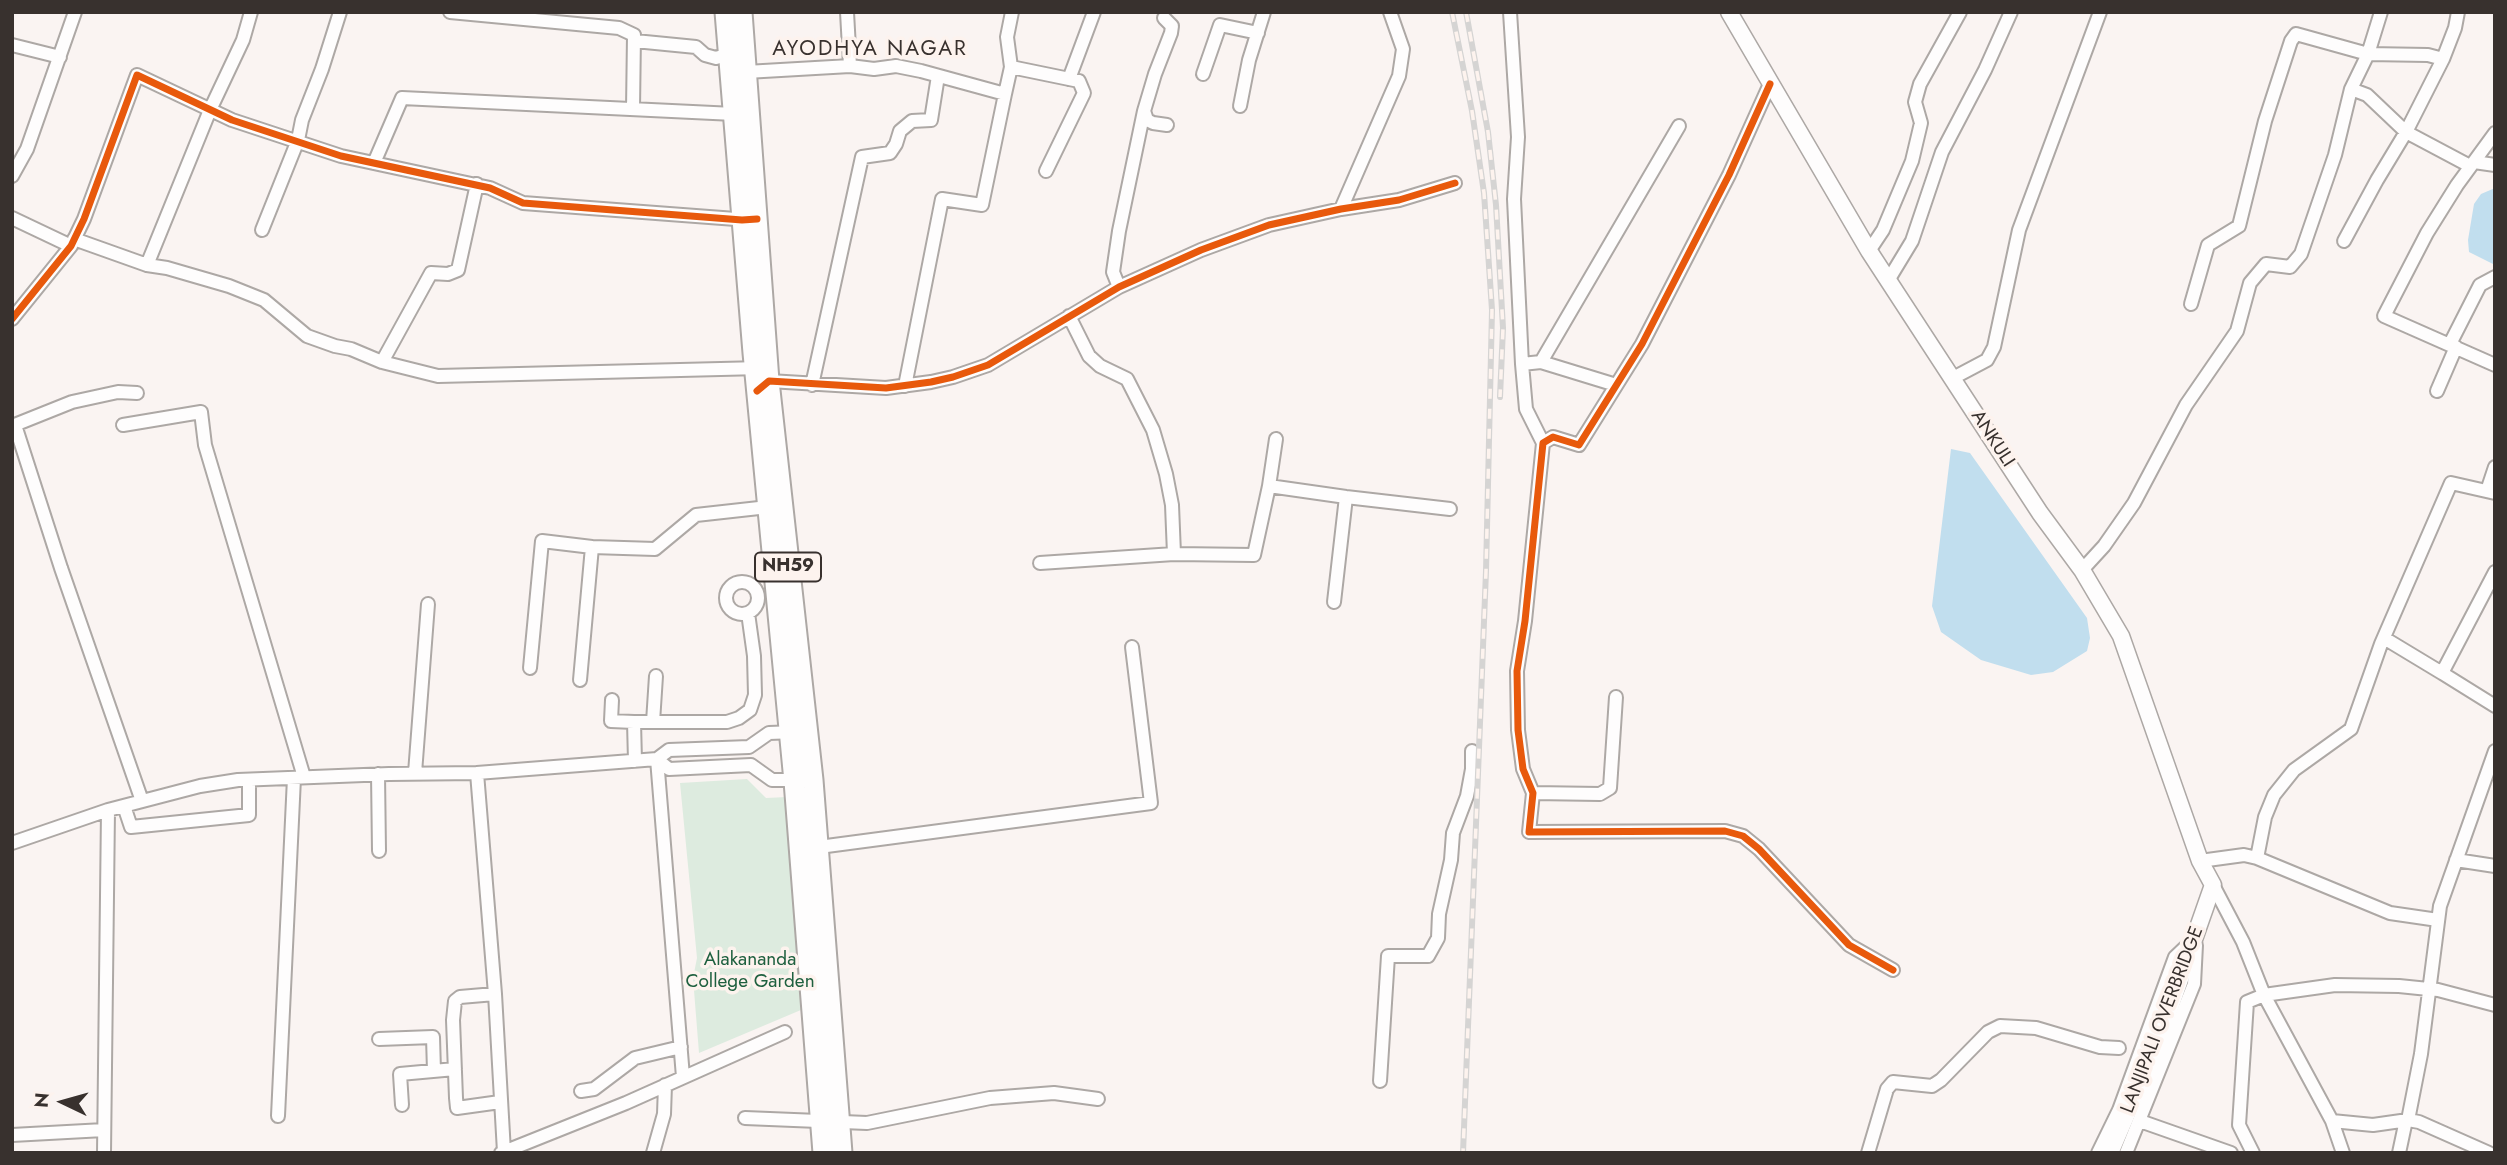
<!DOCTYPE html>
<html>
<head>
<meta charset="utf-8">
<style>
  body { margin:0 }
  #map { position:relative; width:2507px; height:1165px; overflow:hidden; background:#faf4f2; font-family:Jost,sans-serif }
  canvas { display:block }
  .frame { position:absolute; inset:0; border:14px solid #38312e; pointer-events:none }
  .north { position:absolute; left:28px; top:1067px; width:70px; height:70px; -webkit-text-stroke:5px #fdf3ee; paint-order:stroke; rotate:275deg; font-size:19px; font-weight:700; line-height:28px; text-align:center; color:#38312e }
  .north::after { content:''; display:block; margin:auto; width:24px; height:32px; background:#38312e; clip-path:polygon(50% 0,100% 100%,50% 72%,0 100%) }
</style>
</head>
<body>
<div id="map">
<canvas width="2507" height="1165"></canvas>
<div class="frame"></div>
<div class="north">N</div>
</div>
<script>
const c = document.querySelector('canvas').getContext('2d');
c.lineJoin = 'round';
function fill(path, color) { c.fillStyle = color; c.fill(path, 'evenodd'); }
const toPath = rows => new Path2D(rows.map(r => 'M' + r).join(''));
function trace(path, color, width, dash) { c.strokeStyle = color; c.lineWidth = width; c.lineCap = dash ? 'butt' : 'round'; c.setLineDash(dash || []); c.stroke(path); }
function write(font, color, halo, rows, align = 'center') {
  c.font = font + ' Jost,sans-serif'; c.lineWidth = 7; c.setLineDash([]); c.textBaseline = 'middle'; c.strokeStyle = halo; c.fillStyle = color; for (const [text, x, y, turn = 0] of rows) {
    c.save(); c.translate(x, y); c.rotate((+turn || 0) * Math.PI / 180); c.textAlign = isNaN(turn) ? turn : align; if (halo) c.strokeText(text, 0, 0); c.fillText(text, 0, 0); c.restore();
  }
}
fill(toPath([
  [747,779,766,798,787,797,808,1007,699,1053,693,978,697,958,680,783]
]), '#ddebdf');
fill(toPath([
  [2495,188,2495,265,2469,252,2468,240,2474,204,2481,194],
  [1951,449,1970,453,2087,618,2090,638,2087,651,2053,672,2031,675,1981,660,1941,632,1932,606]
]), '#c1deee');
const minor = toPath([
  [450,12,619,28,634,35,633,109],
  [847,12,850,66],
  [1510,12,1518,137,1514,199,1522,364,1526,409,1543,443],
  [1164,18,1172,26,1171,33,1155,74,1144,111,1147,120,1153,123,1167,125],
  [635,41,696,47,705,55,716,58,729,54],
  [12,45,60,57],
  [1011,67,1079,81,1084,93,1046,171],
  [746,72,850,66,874,69,896,66,921,71,1005,94,1011,67,1007,37,1012,12],
  [1203,74,1220,25,1258,33],
  [1069,79,1094,12],
  [1770,84,1729,175,1642,344,1579,445,1553,437,1543,443,1525,621,1517,671,1518,730,1523,769,1533,793,1529,832,1725,831,1743,836,1759,849,1849,945,1893,970],
  [2351,89,2367,95,2406,132,2470,166],
  [1240,106,1249,60,1264,12],
  [2495,133,2457,185,2427,233,2384,316,2495,365],
  [2474,162,2495,165],
  [374,163,402,98,734,114],
  [12,176,27,149,75,12],
  [1341,209,1399,76,1403,49,1390,12],
  [12,218,71,246],
  [262,230,298,140,302,120,322,69,340,12],
  [74,239,147,265,167,268,229,286,264,300,307,336,335,346,351,349,382,362,438,376,761,368],
  [2344,241,2377,180,2406,132,2443,59,2455,28,2458,12],
  [1869,251,1883,230,1912,161,1921,123,1915,102,1920,84,1960,12],
  [147,265,210,110,243,40,251,12],
  [1889,279,1912,241,1942,152,1985,70,2011,12],
  [1119,287,1113,272,1119,231,1144,111],
  [2191,304,2208,245,2239,226,2265,121,2291,41,2296,34,2368,54,2428,55,2443,59],
  [1069,316,1089,356,1100,366,1127,379,1153,430,1166,474,1172,505,1174,554],
  [12,319,71,246,84,219,137,75,232,120,341,156,490,188,523,203,749,220],
  [2450,344,2480,285,2495,277],
  [382,362,431,273,448,274,458,270,477,184],
  [1541,362,1679,126],
  [1522,364,1541,362,1616,385],
  [1953,378,1987,360,1994,347,2019,230,2100,12],
  [812,385,862,157,890,153,896,144,900,131,912,121,931,120,938,76],
  [764,386,769,381,886,388,931,382,953,377,988,365,1119,287,1201,250,1269,225,1341,209,1399,200,1455,183],
  [905,386,942,199,982,205,1005,94],
  [2437,391,2456,347],
  [15,425,61,568,142,801],
  [123,425,201,412,205,445,304,777],
  [12,426,72,402,118,392,137,393],
  [1269,486,1276,439],
  [2487,491,2495,467],
  [592,547,655,549,696,515,768,507],
  [1040,563,1174,554,1254,555,1269,486,1346,497,1450,509],
  [2082,570,2104,546,2134,503,2186,405,2237,331,2250,283,2266,264,2290,267,2301,254,2335,155,2351,89,2368,54,2381,12],
  '726 598a16 16 0 1 1 32 0a16 16 0 1 1-32 0Z',
  [1334,602,1346,497],
  [2384,638,2442,673,2495,572],
  [530,668,542,541,592,547,580,680],
  [2442,673,2495,706],
  [612,700,611,721,634,722],
  [653,722,656,676],
  [657,759,683,1077],
  [657,759,669,769,751,765,772,780,799,780],
  [657,759,669,750,749,747,769,733,796,732],
  [635,761,634,722,727,722,739,718,750,710,755,695,754,656,748,613],
  [415,773,428,604],
  [477,773,495,994,504,1152],
  [378,774,379,851],
  [1533,793,1600,794,1610,788,1616,697],
  [124,806,131,827,249,815,249,780],
  [12,843,108,810,200,786,238,780,389,774,477,773,657,759],
  [819,847,1151,803,1132,647],
  [2257,858,2265,817,2274,795,2294,770,2351,729,2381,644,2451,483,2495,493],
  [2456,860,2495,866],
  [2200,861,2244,855,2257,858,2390,913,2438,920],
  [2213,885,2243,942,2264,995,2332,1121,2343,1153],
  [495,994,460,997,455,1001,453,1020,456,1098,457,1108,500,1102],
  [379,1039,433,1037,434,1071],
  [1380,1081,1388,956,1428,956,1438,938,1439,914,1451,860,1453,833,1467,796,1472,769,1472,751],
  [581,1091,594,1089,635,1058,681,1047],
  [402,1105,400,1074,455,1069],
  [278,1116,294,778],
  [745,1118,867,1123,990,1098,1054,1093,1098,1099],
  [2408,1120,2421,1054,2440,906,2495,751],
  [2140,1121,2231,1153],
  [2332,1121,2373,1125,2408,1120,2419,1122,2489,1153],
  [12,1135,104,1130],
  [104,1153,108,810],
  [501,1153,626,1103,785,1032],
  [653,1153,664,1114,665,1085],
  [1868,1153,1887,1089,1893,1082,1932,1086,1941,1080,1988,1032,2000,1026,2036,1028,2100,1047,2119,1048],
  [2098,1153,2119,1110,2175,957,2193,940],
  [2126,1153,2194,984,2196,945],
  [2253,1153,2239,1125,2247,1002,2264,995,2335,985,2399,986,2438,990,2495,1005],
  [2399,1153,2406,1120]
]);
const major = toPath([
  [1729,12,1869,251,2040,513,2082,570,2121,636,2200,861,2213,885,2158,1042,2110,1153]
]);
const highway = toPath([
  [725,12,753,353,794,781,823,1153],
  [742,12,769,381,813,780,842,1153]
]);
trace(minor, '#ada8a5', 16);
trace(major, '#ada8a5', 19);
trace(highway, '#ada8a5', 23);
trace(minor, '#fefdfd', 12);
trace(major, '#fefdfd', 16);
trace(highway, '#fefdfd', 19);
const rail = toPath([
  [1452,12,1472,111,1484,193,1492,310,1486,571,1463,1153],
  [1466,12,1488,132,1496,205,1503,328,1500,397]
]);
trace(rail, '#d5d4d3', 6);
trace(rail, '#fdf3ee', 3.5, [10]);
trace(toPath([
  [1770,84,1729,175,1642,344,1579,445,1553,437,1543,443,1525,621,1517,671,1518,730,1523,769,1533,793,1529,832,1725,831,1743,836,1759,849,1849,945,1893,970],
  [12,319,71,246,84,219,137,75,232,120,341,156,490,188,523,203,742,220,757,219],
  [757,391,769,381,886,388,931,382,953,377,988,365,1119,287,1201,250,1269,225,1341,209,1399,200,1455,183]
]), '#e8590c', 7);
for (const [x, y, w] of [
  [788,567,66]
]) { const box = new Path2D(); box.roundRect(x - w / 2, y - 14.5, w, 29, 5); c.fillStyle = '#fdf3ee'; c.fill(box); trace(box, '#38312e', 2); }
write('bold 18px', '#38312e', null, [
  ["NH59",788,567]
]);
write('19px', '#38312e', '#fdf3ee', [
  ["ANKULI",1992,439,57],
  ["LANJIPALI OVERBRIDGE",2163,1020,-69]
]);
write('19px', '#1f603f', '#fdf3ee', [
  ["Alakananda",750,960],
  ["College Garden",750,982]
]);
c.letterSpacing = '2px';
write('21px', '#38312e', '#fdf3ee', [
  ["AYODHYA NAGAR",870,50]
]);
c.letterSpacing = '0px';
</script>
</body>
</html>
